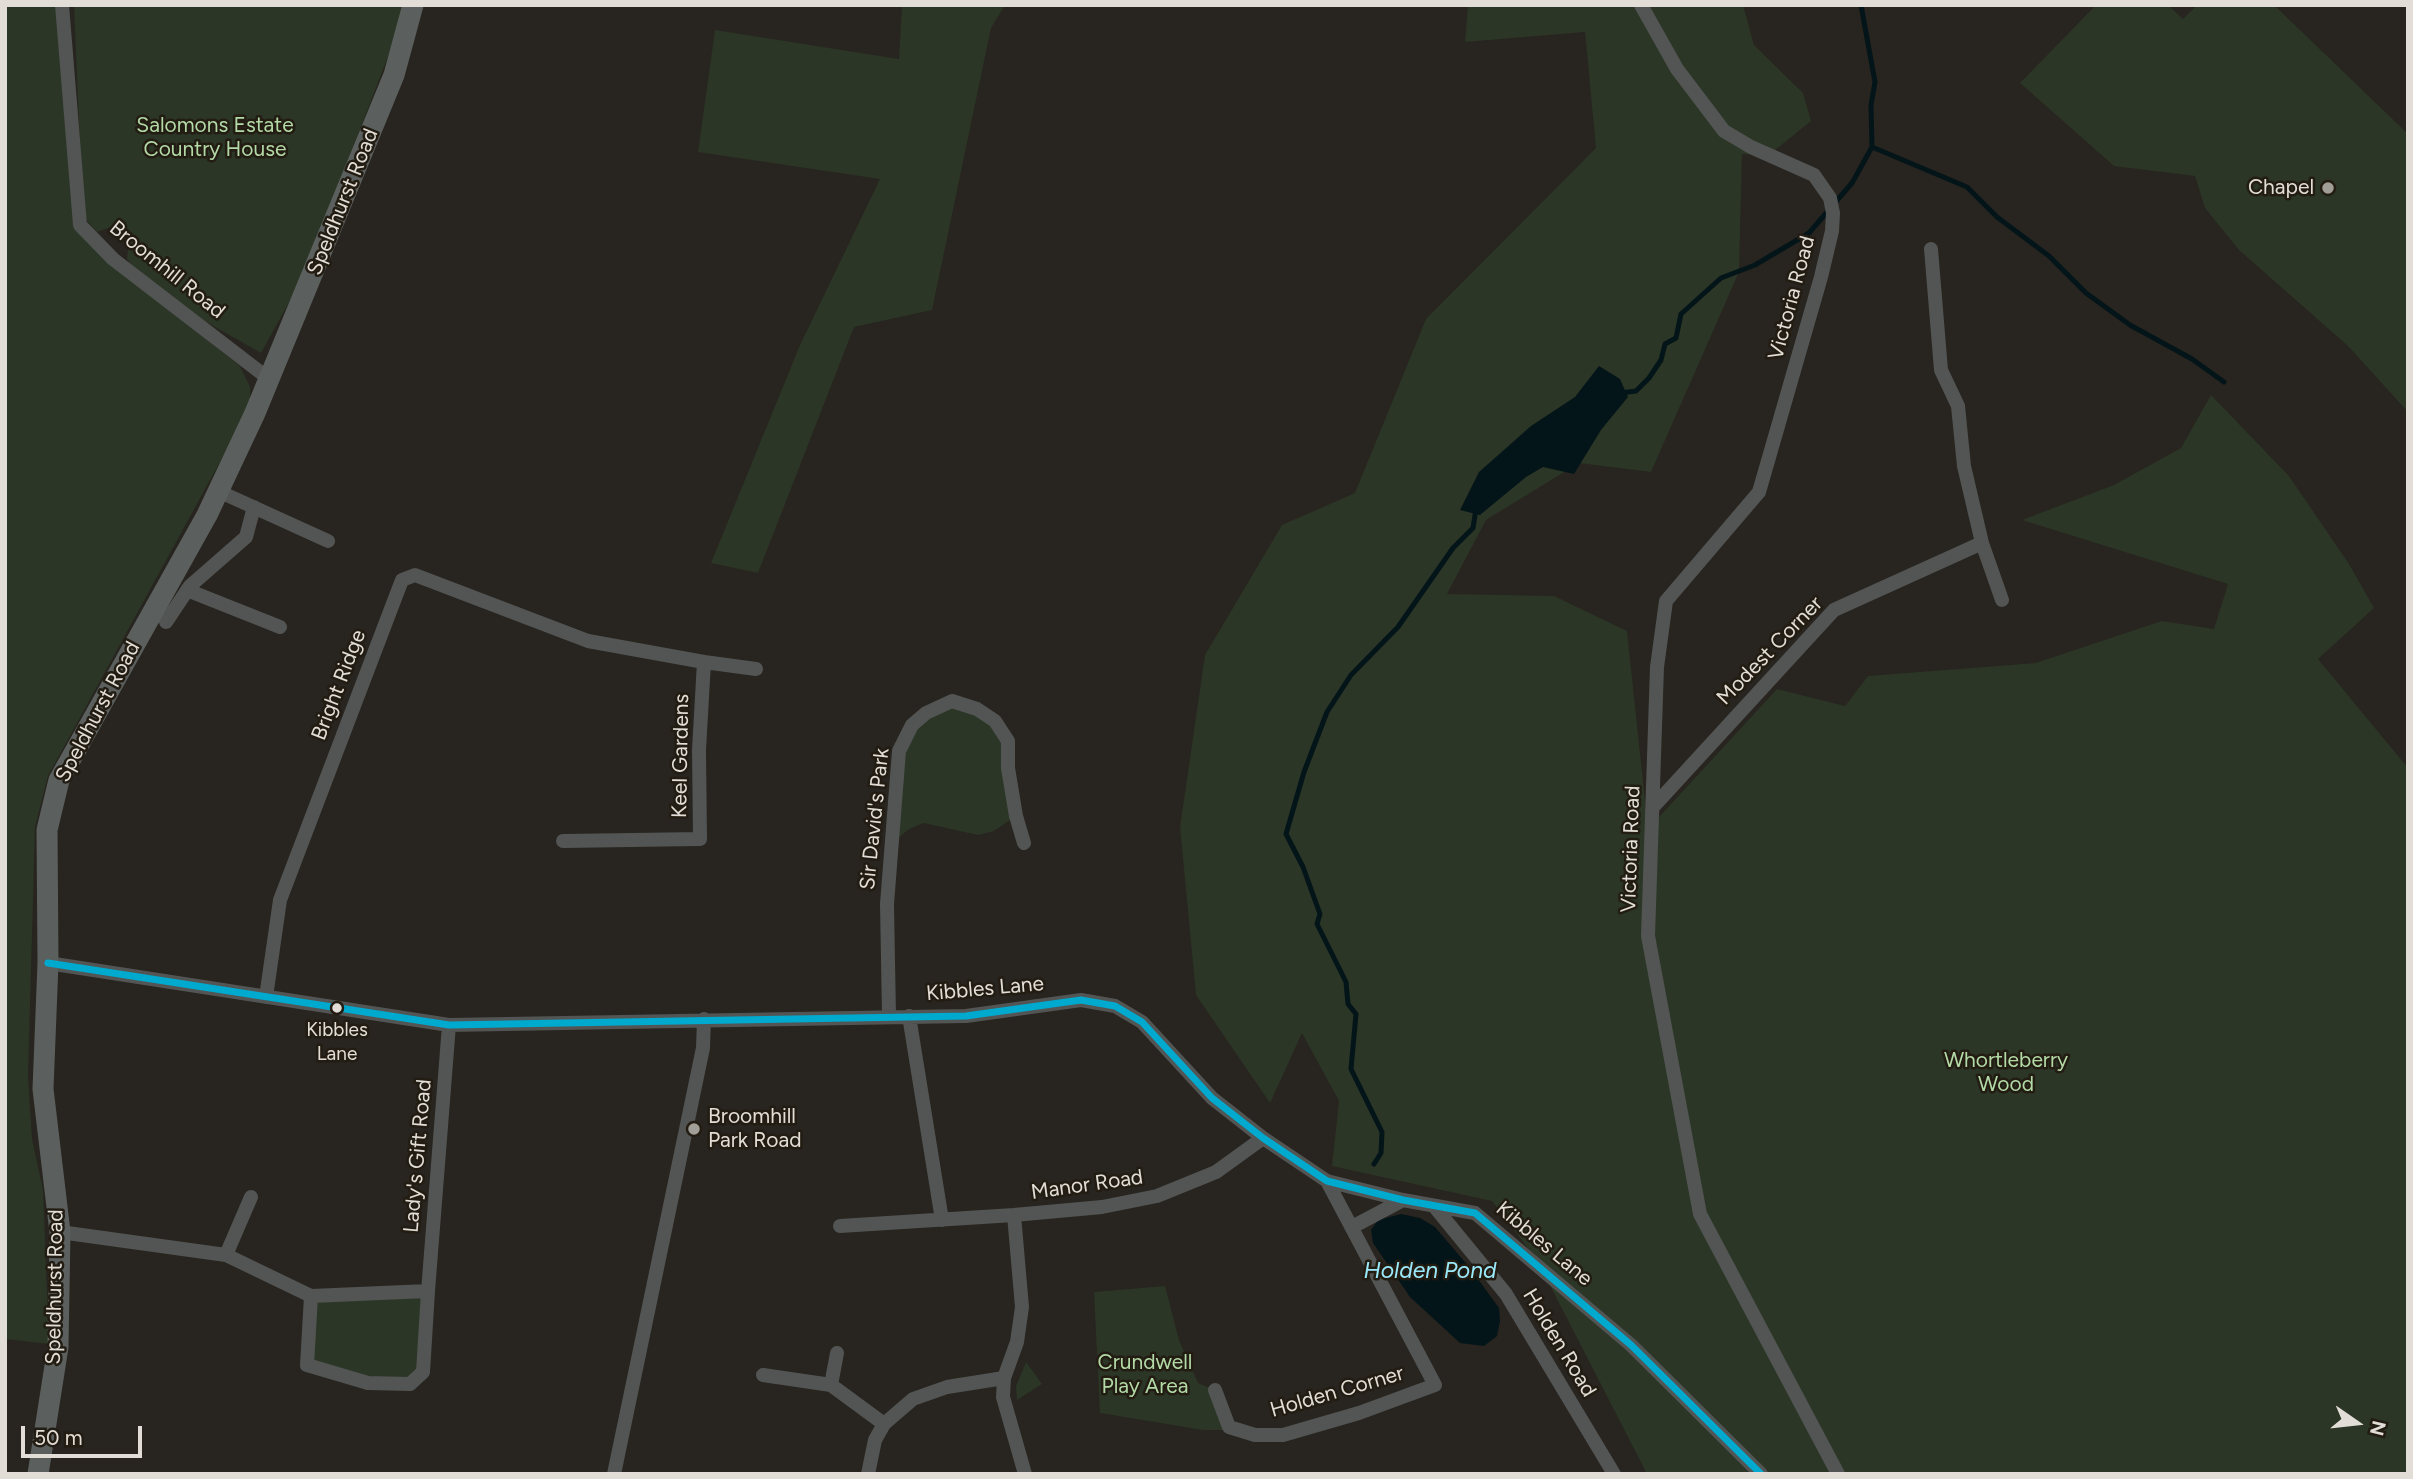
<!DOCTYPE html>
<html>
<head>
<meta charset="utf-8">
<style>
  body { margin:0 }
  #map { position:relative; width:2413px; height:1479px; overflow:hidden; background:#28241f; font-family:Figtree,sans-serif }
  canvas { display:block }
  .frame { position:absolute; inset:0; border:7px solid #e2ded7; pointer-events:none }
  .north { position:absolute; left:2322px; top:1388px; width:70px; height:70px; -webkit-text-stroke:5px #221c12; paint-order:stroke; rotate:104deg; font-size:19px; font-weight:700; line-height:28px; text-align:center; color:#e2ded7 }
  .north::after { content:''; display:block; margin:auto; width:24px; height:32px; background:#e2ded7; clip-path:polygon(50% 0,100% 100%,50% 72%,0 100%) }
  .scale { position:absolute; left:21px; top:1426px; width:121px; height:32px; box-sizing:border-box; border:4px solid #e2ded7; border-top:0; padding-left:9px; font-size:21px; line-height:24px; white-space:nowrap; color:#e2ded7; -webkit-text-stroke:5px #221c12; paint-order:stroke }
</style>
</head>
<body>
<div id="map">
<canvas width="2413" height="1479"></canvas>
<div class="frame"></div>
<div class="north">N</div>
<div class="scale">50 m</div>
</div>
<script>
const c = document.querySelector('canvas').getContext('2d');
c.lineJoin = 'round';
function fill(path, color) { c.fillStyle = color; c.fill(path, 'evenodd'); }
const toPath = rows => new Path2D(rows.map(r => 'M' + r).join(''));
function trace(path, color, width, dash) { c.strokeStyle = color; c.lineWidth = width; c.lineCap = dash ? 'butt' : 'round'; c.setLineDash(dash || []); c.stroke(path); }
function write(font, color, halo, rows, align = 'center') {
  c.font = font + ' Figtree,sans-serif'; c.lineWidth = 5; c.setLineDash([]); c.textBaseline = 'middle'; c.strokeStyle = halo; c.fillStyle = color; for (const [text, x, y, turn = 0] of rows) {
    c.save(); c.translate(x, y); c.rotate((+turn || 0) * Math.PI / 180); c.textAlign = isNaN(turn) ? turn : align; if (halo) c.strokeText(text, 0, 0); c.fillText(text, 0, 0); c.restore();
  }
}
fill(toPath([
  [5,5,65,5,75,226,110,263,240,366,250,387,250,407,48,776,35,827,28,1076,32,1139,43,1190,49,1344,5,1339],
  [74,5,404,5,392,46,303,277,261,353,196,316,139,275,127,259,129,238,111,227,97,232,83,216],
  [902,5,1005,5,991,28,932,310,854,327,758,573,711,563,800,345,880,179,698,152,715,30,899,59],
  [1468,5,1743,5,1754,45,1803,93,1811,121,1769,155,1742,154,1739,272,1651,472,1579,463,1486,520,1447,594,1554,596,1627,631,1648,829,1777,689,1845,706,1868,676,2036,663,2162,621,2214,629,2228,584,2022,520,2114,485,2181,448,2211,395,2289,476,2349,564,2374,608,2318,659,2408,768,2408,1474,1647,1474,1537,1260,1492,1201,1332,1166,1339,1101,1302,1033,1270,1103,1196,995,1180,827,1205,655,1282,525,1355,493,1426,319,1596,148,1585,32,1465,42],
  [2096,5,2168,5,2183,19,2197,5,2274,5,2408,134,2408,412,2348,346,2239,250,2205,208,2195,176,2114,166,2020,83],
  [952,701,977,709,1008,741,1016,816,994,831,978,835,924,823,909,829,891,844,899,751,912,725],
  [1165,1286,1179,1340,1198,1383,1215,1390,1224,1430,1203,1430,1100,1413,1094,1292],
  [428,1291,423,1372,410,1384,307,1365,311,1296],
  [1026,1362,1042,1384,1017,1400,1016,1386]
]), '#2b3626');
fill(toPath([
  [1599,366,1620,379,1628,397,1601,430,1574,474,1543,467,1526,477,1480,515,1460,510,1479,472,1531,426,1575,397],
  [1401,1214,1420,1218,1435,1227,1470,1268,1499,1308,1500,1321,1497,1336,1484,1346,1460,1343,1410,1297,1373,1243,1371,1230,1378,1220]
]), '#041519');
trace(toPath([
  [1872,147,1967,187,1997,217,2049,256,2086,293,2130,325,2192,359,2224,382],
  [1621,393,1636,391,1649,378,1661,360,1665,344,1676,338,1681,314,1721,278,1755,265,1809,233,1852,183,1872,147,1871,105,1875,82,1861,5],
  [1374,1164,1381,1153,1382,1132,1351,1069,1356,1014,1348,1004,1346,982,1317,924,1320,914,1303,867,1286,834,1304,772,1327,712,1351,675,1398,627,1453,548,1473,528,1476,509]
]), '#041519', 5);
trace(toPath([
  [62,5,80,225,113,259,269,379],
  [1641,5,1677,69,1724,131,1751,147,1814,175,1830,198,1833,213,1832,231,1821,277,1759,492,1666,601,1657,667,1648,936,1700,1214,1838,1474],
  [1931,249,1941,370,1958,406,1964,466,1982,543,2002,600],
  [218,491,328,541],
  [187,590,280,627],
  [166,622,190,586,246,537,254,507],
  [704,662,756,669],
  [1654,806,1834,610,1982,543],
  [48,963,449,1025,966,1016,1081,1000,1115,1006,1142,1022,1212,1098,1263,1138,1327,1181,1403,1200,1475,1213,1631,1345,1761,1474],
  [266,997,280,900,402,580,415,575,588,641,704,662,699,750,700,839,563,841],
  [889,1016,887,904,899,751,912,725,926,713,952,701,977,709,995,721,1008,741,1008,768,1016,816,1024,843],
  [909,1016,942,1220],
  [1434,1206,1506,1294,1614,1474],
  [1014,1215,1022,1307,1017,1342,1004,1378,1003,1397,1025,1474],
  [840,1226,1014,1215,1102,1207,1157,1196,1216,1172,1263,1138],
  [1354,1226,1403,1200],
  [60,1232,226,1255,311,1296,428,1291,449,1025],
  [226,1255,251,1197],
  [311,1296,307,1365,368,1383,410,1384,423,1372,428,1291],
  [763,1375,831,1385,884,1424],
  [831,1385,837,1353],
  [1215,1390,1229,1427,1255,1435,1283,1435,1359,1413,1435,1385,1327,1181],
  [614,1474,703,1048,704,1019],
  [868,1474,875,1440,884,1424,913,1399,947,1387,1004,1378]
]), '#525553', 14);
trace(toPath([
  [38,1474,58,1347,60,1232,43,1089,48,963,47,830,59,780,207,515,255,413,394,75,413,5]
]), '#5b605e', 21);
trace(toPath([
  [48,963,449,1025,966,1016,1081,1000,1115,1006,1142,1022,1212,1098,1263,1138,1327,1181,1403,1200,1475,1213,1631,1345,1761,1474]
]), '#00a9ce', 7);
for (const [x, y, r, color] of [
  [2328,188,7,"#a19d97"],
  [337,1008,6,"#e2ded7"],
  [694,1129,7,"#a19d97"]
]) { const dot = new Path2D(); dot.arc(x, y, r, 0, 2 * Math.PI); c.fillStyle = color; c.fill(dot); trace(dot, '#221c12', 2.5); }
write('19px', '#e2ded7', '#221c12', [
  ["Kibbles",337,1030],
  ["Lane",337,1054]
]);
write('21px', '#b2d9a6', '#221c12', [
  ["Salomons Estate",215,126],
  ["Country House",215,150],
  ["Whortleberry",2006,1061],
  ["Wood",2006,1085],
  ["Crundwell",1145,1363],
  ["Play Area",1145,1387]
]);
write('21px', '#e2ded7', '#221c12', [
  ["Chapel",2314,188],
  ["Broomhill",708,1117,"left"],
  ["Park Road",708,1141,"left"]
], 'right');
write('21px', '#e2ded7', '#221c12', [
  ["Speldhurst Road",343,202,-68],
  ["Broomhill Road",167,270,39],
  ["Victoria Road",1792,298,-75],
  ["Modest Corner",1770,651,-46],
  ["Bright Ridge",339,685,-69],
  ["Speldhurst Road",98,712,-62],
  ["Keel Gardens",681,756,-89],
  ["Sir David's Park",875,819,-84],
  ["Victoria Road",1631,849,-88],
  ["Kibbles Lane",985,989,-5],
  ["Lady's Gift Road",418,1156,-85],
  ["Manor Road",1087,1185,-8],
  ["Kibbles Lane",1544,1244,40],
  ["Speldhurst Road",55,1287,-89],
  ["Holden Road",1559,1343,59],
  ["Holden Corner",1337,1392,-16]
]);
write('italic 23px', '#9beafb', '#221c12', [
  ["Holden Pond",1430,1271]
]);
</script>
</body>
</html>
